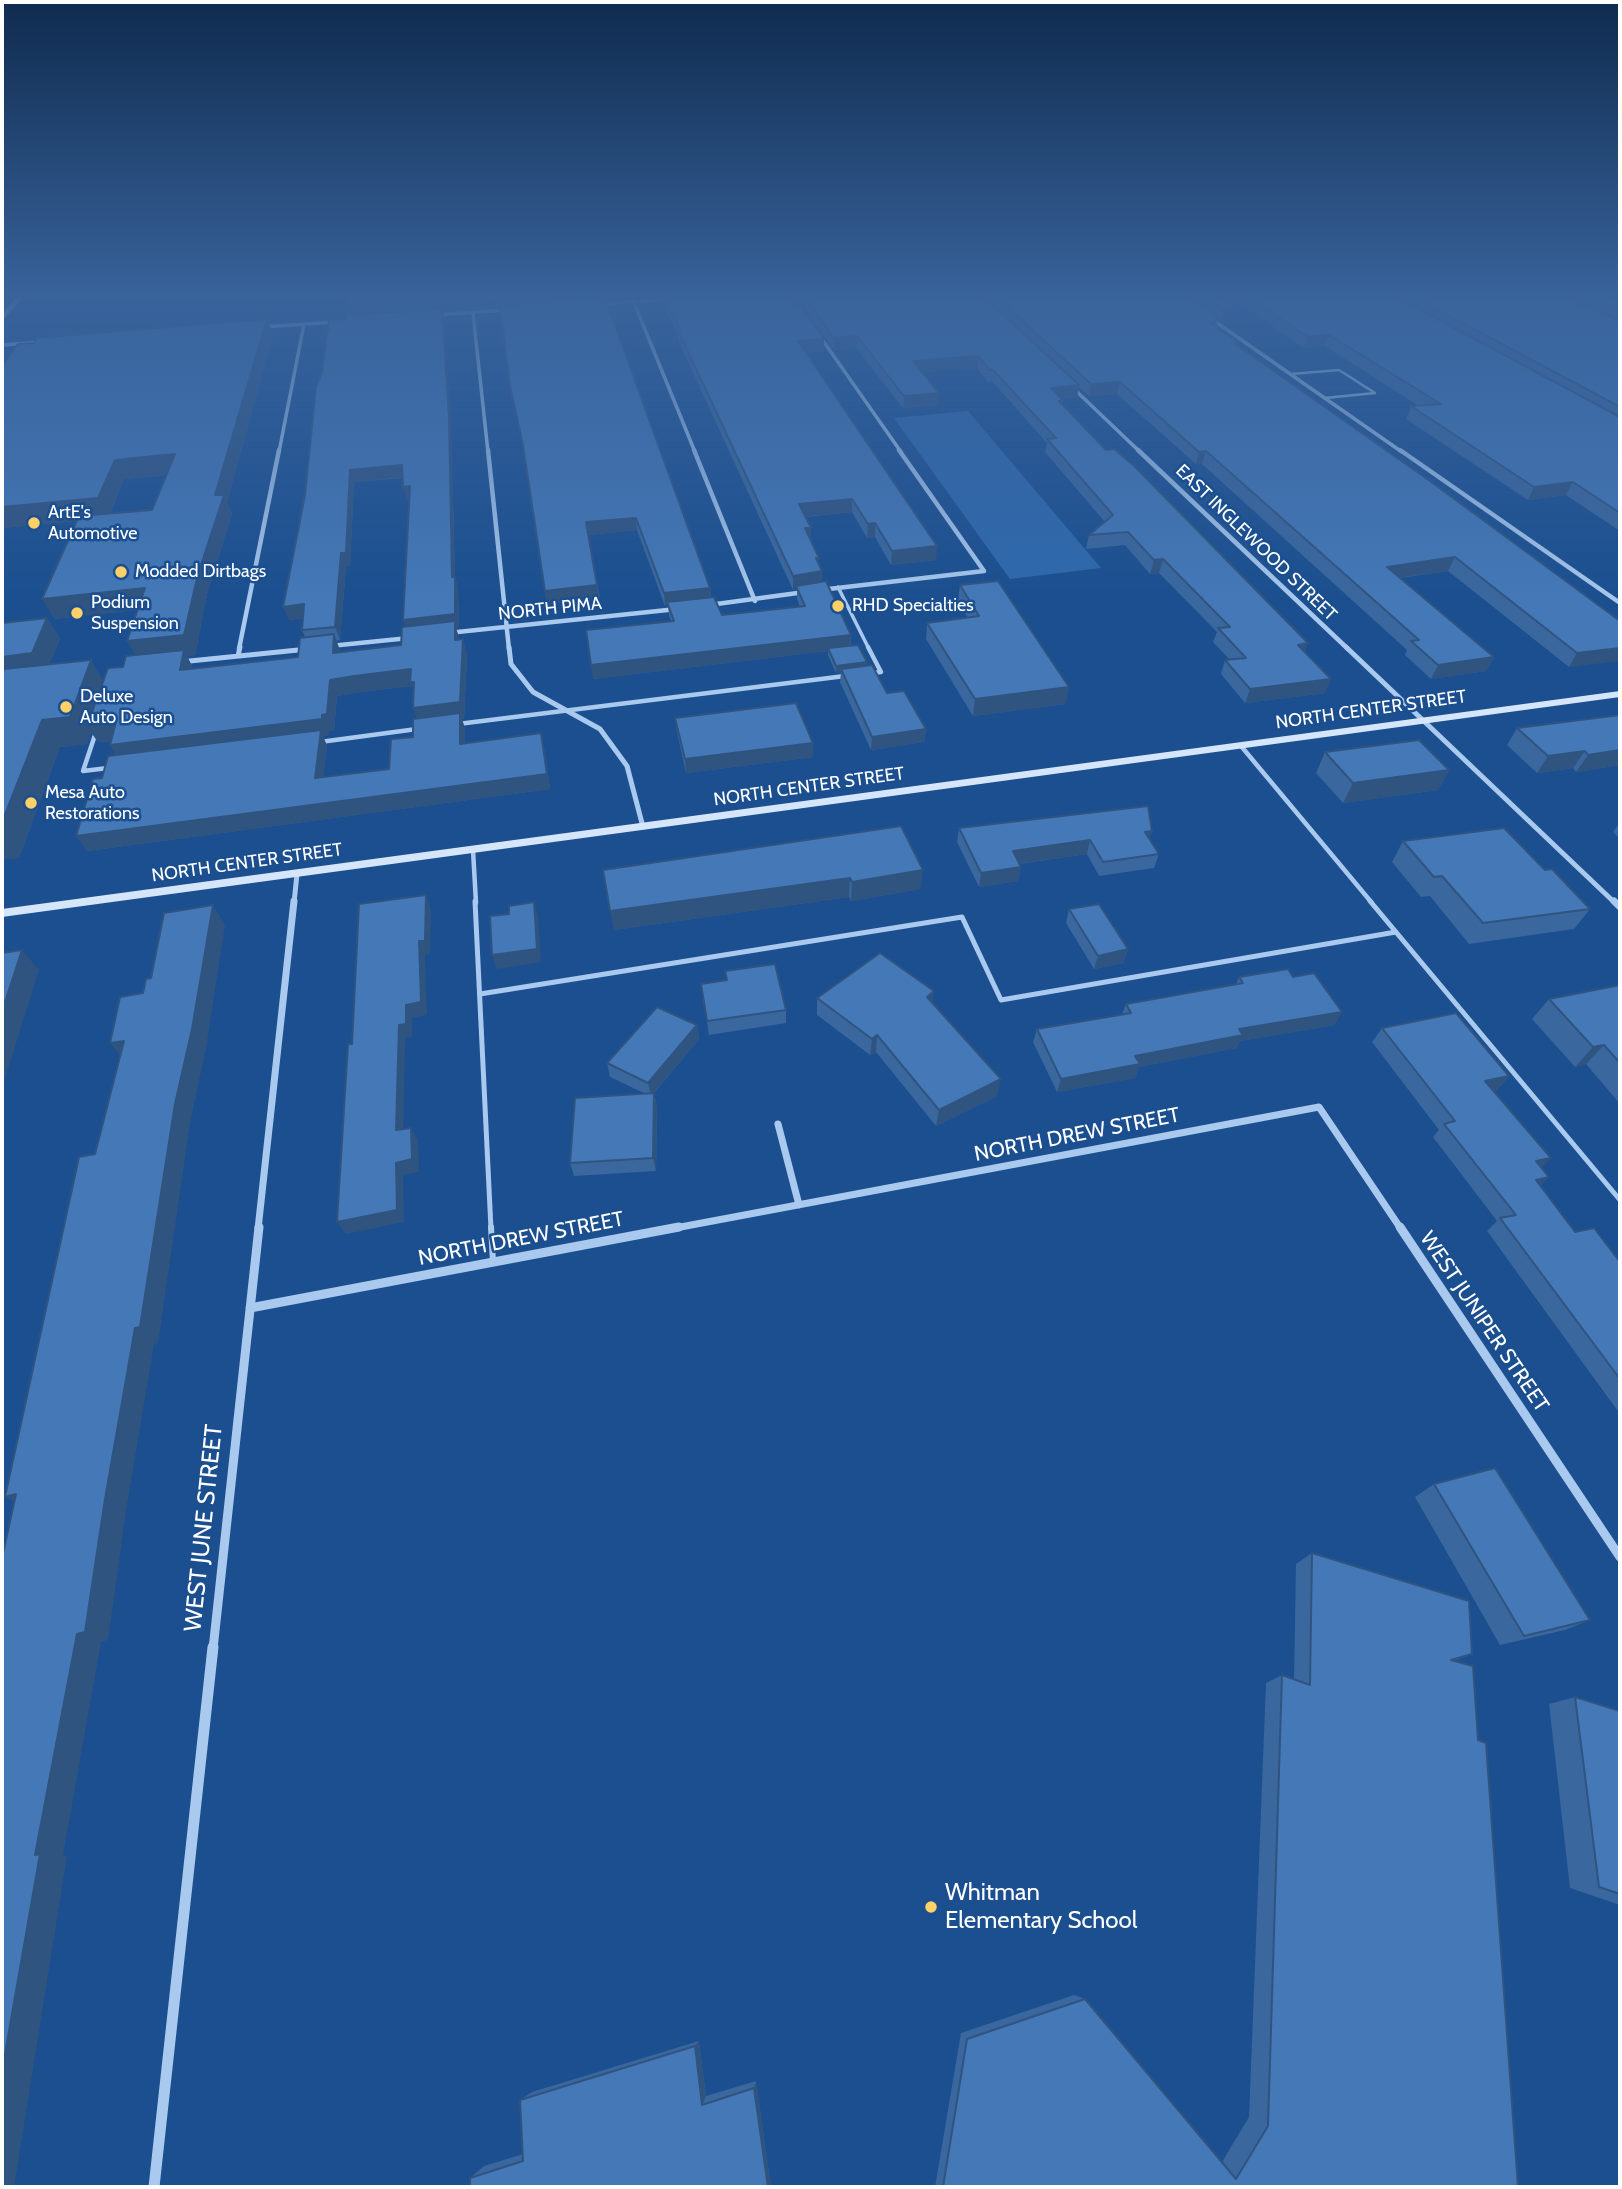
<!DOCTYPE html>
<html>
<head>
<meta charset="utf-8">
<style>
  body { margin:0 }
  #map { position:relative; width:1622px; height:2189px; overflow:hidden; background:#1b4f8f; font-family:Cabin,sans-serif }
  canvas { display:block }
  .frame { position:absolute; inset:0; border:4px solid #fff; pointer-events:none }
</style>
</head>
<body>
<div id="map">
<canvas width="1622" height="2189"></canvas>
<div class="frame"></div>
</div>
<script>
const c = document.querySelector('canvas').getContext('2d');
c.lineJoin = 'round';
function fill(path, color) { c.fillStyle = color; c.fill(path, 'evenodd'); }
const toPath = rows => new Path2D(rows.map(r => 'M' + r).join(''));
function trace(path, color, width, dash) { c.strokeStyle = color; c.lineWidth = width; c.lineCap = dash ? 'butt' : 'round'; c.setLineDash(dash || []); c.stroke(path); }
function write(font, color, halo, rows, align = 'center') {
  c.font = font + ' Cabin,sans-serif'; c.lineWidth = 5; c.setLineDash([]); c.textBaseline = 'middle'; c.strokeStyle = halo; c.fillStyle = color; for (const [text, x, y, turn = 0] of rows) {
    c.save(); c.translate(x, y); c.rotate((+turn || 0) * Math.PI / 180); c.textAlign = isNaN(turn) ? turn : align; if (halo) c.strokeText(text, 0, 0); c.fillText(text, 0, 0); c.restore();
  }
}
fill(toPath([
  [968,411,1101,568,1010,579,894,418]
]), '#2e69ad');
trace(toPath([
  [1291,374,1339,370,1375,393,1325,398]
]), '#a9c9ee', 2.5);
trace(toPath([
  [838,587,869,649]
]), '#a9c9ee', 3.5);
trace(toPath([
  [868,647,881,672,872,673],
  [458,724,845,676],
  [96,732,83,771,108,768],
  [320,742,417,729],
  [1241,746,1372,903],
  [473,850,476,903]
]), '#a9c9ee', 4.5);
trace(toPath([
  [475,901,491,1229],
  [1370,901,1620,1200],
  [480,994,962,917,1001,1000,1396,932]
]), '#a9c9ee', 5);
trace(toPath([
  [491,1227,493,1262]
]), '#a9c9ee', 6);
trace(toPath([
  [633,300,695,452],
  [600,304,668,299],
  [473,313,488,452],
  [435,315,507,310],
  [1210,318,1402,452],
  [261,327,336,322],
  [819,335,901,452],
  [2,345,43,342],
  [1072,387,1140,452],
  [279,452,304,324]
]), '#a9c9ee', 3.5);
trace(toPath([
  [488,450,509,649],
  [694,450,755,601],
  [1138,450,1348,649],
  [1400,450,1620,603],
  [820,590,984,571,899,450],
  [709,605,805,592],
  [448,633,677,609],
  [330,646,409,638],
  [239,649,279,450]
]), '#a9c9ee', 4.5);
trace(toPath([
  [509,647,511,664,533,692,600,729,627,766,643,827],
  [1346,647,1615,903],
  [238,656,240,647],
  [180,662,308,649],
  [294,903,297,874]
]), '#a9c9ee', 5);
trace(toPath([
  [1614,901,1620,907],
  [778,1124,799,1205],
  [258,1229,294,901],
  [670,1229,1319,1107,1401,1229]
]), '#a9c9ee', 7);
trace(toPath([
  [1400,1227,1620,1557],
  [250,1308,679,1227],
  [213,1649,259,1227]
]), '#a9c9ee', 9);
trace(toPath([
  [154,2187,213,1647]
]), '#a9c9ee', 11);
fill(toPath([
  [1620,691,1620,697,2,917,2,909,1620,691]
]), '#d6e6fa');
fill(toPath([
  [15,298,22,298,2,321,2,314,15,298]
]), '#f0f6ff');
fill(toPath([
  [605,298,710,588,711,597,722,615,800,607,797,599,797,589,793,590,678,340,677,333,662,304,661,298,794,298,824,351,805,352,936,560,891,565,875,537,867,538,852,512,805,517,811,540,819,564,822,582,851,635,851,646,887,693,926,729,924,742,871,750,840,682,841,672,836,673,828,655,828,651,593,679,671,621,669,615,668,605,665,606,637,530,588,535,600,598,547,604,524,450,510,386,500,301,443,305,444,311,442,311,444,319,451,428,455,577,458,590,459,628,456,628,459,640,463,639,467,656,464,719,462,719,465,729,465,743,541,733,544,748,550,789,87,851,102,778,116,755,111,741,98,742,91,732,87,744,60,747,19,858,47,618,60,639,49,664,103,681,123,667,135,655,137,610,54,619,77,521,2,528,267,319,273,335,227,502,232,514,207,594,195,655,187,656,192,666,192,669,298,657,305,637,302,630,303,618,289,620,346,319,350,315,347,304],
  [167,475,152,510,110,514,124,479],
  [403,478,407,499,410,499,405,626,401,645,340,652,336,641,340,640,346,566,350,566,354,482],
  [412,686,414,693,417,719,413,737,389,769,323,777,327,746,323,736,328,736,329,731,334,731,337,696,360,692],
  [797,298,1620,298,1620,531,1566,495,1528,500,1406,419,1411,406,1419,406,1325,346,1304,348,1235,300,1221,320,1218,318,1216,326,1237,345,1620,621,1569,667,1448,571,1400,578,1494,657,1486,671,1431,679,1405,655,1407,650,1202,464,1196,464,1117,394,1089,396,1079,387,1077,397,1062,399,1063,400,1063,404,1106,450,1305,651,1325,693,1245,703,1221,674,1225,660,1230,660,1213,642,1217,632,1159,573,1150,574,1125,545,1086,549,1089,535,1105,522,1045,452,1047,443,992,381,988,382,977,368,922,372,939,393,938,405,903,408,856,348,834,350],
  [960,585,1066,704,973,716,926,639,927,623,968,618,958,601],
  [1620,715,1620,765,1576,772,1573,768,1537,773,1507,745,1517,728],
  [675,718,813,743,813,757,686,773,677,732],
  [1325,752,1449,770,1438,790,1343,803,1316,773],
  [1620,822,1620,839,1613,832],
  [901,826,921,889,851,901,849,897,614,930],
  [959,828,1152,831,1149,839,1159,854,1154,868,1099,876,1087,854,1019,864,1021,867,1018,881,979,887,957,842],
  [1403,841,1545,870,1590,909,1574,929,1469,944,1430,896,1421,897,1392,862],
  [1069,909,1128,949,1123,963,1094,969,1066,923],
  [725,971,786,1010,786,1023,709,1035,701,984,726,981],
  [1239,977,1293,977,1342,1012,1334,1025,1240,1041,1236,1048,1139,1067,1135,1078,1057,1092,1033,1042,1037,1029,1122,1014,1126,1004,1236,984],
  [1620,985,1620,1104,1586,1064,1575,1067,1532,1019,1549,999],
  [817,998,933,1003,997,1096,936,1126,876,1052,870,1055,817,1015],
  [697,1025,699,1039,654,1093,657,1106,656,1171,574,1176,570,1163,646,1094,610,1077,607,1063],
  [1382,1028,1509,1076,1497,1090,1494,1091,1551,1158,1541,1168,1540,1186,1575,1232,1620,1262,1620,1414,1487,1231,1497,1221,1433,1137,1439,1130,1372,1042],
  [1434,1484,1590,1620,1565,1630,1500,1645,1415,1497],
  [1312,1553,1472,1654,1454,1661,1478,1740,1518,2187,935,2187,961,2033,1074,1995,1085,1999,1222,2162,1249,2117,1266,1683,1282,1675,1294,1679,1296,1564],
  [1575,1697,1620,1711,1620,1905,1570,1888,1549,1704],
  [699,2041,706,2096,756,2081,771,2187,470,2178,484,2166,523,2154,520,2100,532,2092]
]), '#3a679d');
fill(toPath([
  [438,298,603,298,501,307,500,301,443,305,444,311,442,311,444,319,451,428,455,577,458,590,459,628,456,628,459,637,459,656,407,633,403,620,455,589,351,317,347,304],
  [1232,298,1235,298,1235,300,1221,320,1224,309],
  [267,319,273,335,227,502,232,514,207,594,195,655,187,656,192,666,188,687,139,661,127,641,215,495],
  [1329,335,1325,346,1304,348,1308,337],
  [857,336,856,348,834,350,834,338],
  [824,339,824,351,798,353,798,341],
  [978,356,977,368,912,373,913,361],
  [1120,382,1117,394,1089,396,1091,384],
  [1079,385,1077,397,1049,400,1051,388],
  [939,393,938,405,903,408,904,396],
  [1206,451,1202,464,1196,464,1199,452],
  [175,454,184,473,124,479,108,518,2,528,2,507,115,460],
  [402,465,406,477,354,482,350,566,346,566,340,640,335,627,350,470],
  [1573,482,1566,495,1528,500,1534,487],
  [410,486,414,498,407,499,403,487],
  [852,499,852,512,799,517,799,504],
  [636,518,637,530,588,535,586,522],
  [875,523,875,537,867,538,868,524],
  [805,528,811,528,811,541],
  [937,546,936,560,891,565,892,551],
  [1455,557,1448,571,1381,580,1387,567],
  [1163,559,1159,573,1150,574,1154,560],
  [822,571,822,585,796,586,797,589,793,590,793,576],
  [597,585,600,598,547,604,545,591],
  [145,588,155,608,54,619,42,599],
  [710,588,711,601,667,602,668,605,665,606,664,593],
  [304,604,309,617,289,620,283,607],
  [47,618,60,639,45,674,2,679,2,657],
  [334,634,340,650,339,669,333,653],
  [851,635,850,649,828,648,828,651,593,679,591,665],
  [463,639,467,656,464,719,462,719,465,729,465,759,419,724,413,708],
  [1308,643,1303,657,1298,645],
  [1620,648,1620,661,1569,667,1577,653],
  [1494,657,1486,671,1431,679,1438,665],
  [91,660,106,686,126,739,98,742,91,732,87,744,60,747,19,858,2,860,2,822,42,720],
  [867,662,867,669,841,669,841,672,836,673,836,666],
  [411,669,420,698,416,699,412,686,360,692,337,696,334,731,329,731,328,736,323,736,327,746,321,794,120,762,110,745,330,680,354,676],
  [1331,679,1325,693,1245,703,1250,689],
  [1069,687,1066,704,973,716,975,699],
  [926,729,924,742,871,750,872,737],
  [541,733,544,748,550,789,87,851,76,836,547,774],
  [813,743,813,757,686,773,685,759],
  [1620,750,1620,765,1576,772,1588,755],
  [1585,751,1573,768,1537,773,1548,756],
  [1449,770,1438,790,1343,803,1353,783],
  [1152,831,1147,845,1145,832],
  [1090,840,1087,854,1010,865,1013,851],
  [1021,867,1018,881,979,887,981,873],
  [923,870,921,889,851,901,852,882],
  [850,878,849,897,614,930,610,911],
  [426,895,431,909,430,954,425,955,427,1015,412,1018,412,1037,405,1038,403,1143,396,1130,399,1025,419,941],
  [534,902,538,916,541,962,497,969,492,955],
  [213,905,225,925,206,1048,190,1123,158,1343,154,1344,126,1511,108,1640,101,1642,63,1855,67,1856,14,2187,2,2187,2,2071,35,1855,77,1634,105,1499,175,1104],
  [1128,949,1123,963,1094,969,1098,956],
  [22,950,39,970,2,1088,2,1011],
  [934,991,932,1008,927,997],
  [1342,1012,1334,1025,1240,1041,1236,1048,1139,1067,1135,1078,1057,1092,1061,1079,1135,1056,1239,1029],
  [697,1025,699,1039,651,1096,648,1083],
  [877,1035,876,1052,870,1055,872,1039],
  [124,1041,126,1062,110,1043],
  [1604,1045,1586,1064,1575,1067,1593,1047],
  [1509,1076,1497,1090,1474,1095,1485,1081],
  [1001,1079,997,1096,936,1126,939,1110],
  [654,1093,657,1106,656,1171,653,1158],
  [411,1128,418,1140,419,1172,403,1175,404,1222,346,1234,337,1222,396,1163],
  [1551,1158,1537,1172,1536,1161],
  [1549,1177,1536,1190,1536,1180],
  [16,1494,29,1509,5,1497],
  [699,2041,706,2096,702,2105,695,2046],
  [756,2081,771,2187,768,2187,754,2088]
]), '#305480');
const building = toPath([
  [348,298,438,298,347,304,348,298],
  [605,298,710,588,664,593,636,518,586,522,597,585,545,591,523,445,510,386,500,305,605,298],
  [663,298,794,298,824,339,798,341,937,546,892,551,875,523,868,524,852,499,799,504,811,528,805,528,819,558,816,558,822,571,793,576,677,328,680,328,663,298],
  [805,298,985,298,1079,385,1051,388,1063,400,1059,401,1106,450,1114,449,1134,466,1308,643,1298,645,1331,679,1250,689,1225,660,1246,658,1218,628,1230,627,1163,559,1154,560,1128,532,1089,535,1113,515,1047,439,1056,438,993,370,990,370,978,356,913,361,939,393,904,396,857,336,834,338,805,298],
  [998,298,1192,298,1218,316,1212,324,1238,342,1234,343,1434,484,1620,621,1620,648,1577,653,1455,557,1387,567,1494,657,1438,665,1411,641,1419,640,1206,451,1199,452,1120,382,1091,384,998,298],
  [1208,298,1232,298,1224,309,1208,298],
  [1250,298,1398,298,1620,417,1620,513,1573,482,1534,487,1411,406,1441,404,1329,335,1308,337,1250,298],
  [1416,298,1570,298,1620,321,1620,407,1416,298],
  [1590,298,1620,298,1620,312,1590,298],
  [442,309,449,417,452,577,455,577,455,614,403,620,410,486,403,487,402,465,350,470,346,553,341,553,335,627,302,630,304,604,283,607,305,495,316,387,322,372,329,320,346,319,346,315,442,309],
  [267,319,215,495,224,495,198,574,184,635,127,641,145,588,42,599,79,516,152,510,175,454,115,460,98,498,2,507,2,366,18,344,34,343,37,338,267,319],
  [826,581,851,635,591,665,586,630,674,621,667,602,714,597,722,615,805,606,796,586,826,581],
  [998,581,1069,687,975,699,927,623,979,616,960,585,998,581],
  [47,618,32,653,2,657,2,623,47,618],
  [455,621,455,640,463,639,460,702,413,708,414,682,410,682,411,669,354,676,330,680,327,714,322,715,322,719,110,745,116,722,87,726,108,668,123,667,126,656,184,650,180,670,298,657,300,638,334,634,333,653,401,645,402,627,455,621],
  [858,645,867,662,836,666,828,648,858,645],
  [91,660,70,717,42,720,2,822,2,675,4,669,91,660],
  [872,665,887,693,904,691,926,729,872,737,841,669,872,665],
  [796,703,813,743,685,759,675,718,796,703],
  [460,713,460,744,541,733,547,774,76,836,93,779,102,778,108,756,321,730,315,778,389,769,391,739,413,737,413,719,460,713],
  [1620,715,1620,750,1588,755,1585,751,1548,756,1517,728,1620,715],
  [1419,740,1449,770,1353,783,1325,752,1419,740],
  [1148,806,1152,831,1145,832,1159,854,1103,862,1090,840,1013,851,1021,867,981,873,959,828,1148,806],
  [901,826,923,870,852,882,850,878,610,911,603,870,901,826],
  [1504,828,1545,870,1552,869,1590,909,1483,923,1442,876,1434,877,1403,841,1504,828],
  [426,895,425,941,419,941,421,1002,406,1005,406,1024,399,1025,396,1130,411,1128,412,1159,396,1163,397,1210,337,1222,348,1044,352,1044,359,904,426,895],
  [534,902,537,949,492,955,490,916,509,914,509,906,534,902],
  [1099,904,1128,949,1098,956,1069,909,1099,904],
  [213,905,192,1029,175,1104,140,1327,135,1328,105,1499,85,1632,77,1634,35,1855,40,1854,2,2071,2,1558,16,1494,5,1497,79,1157,95,1154,124,1041,110,1043,120,997,143,993,146,979,151,978,164,913,213,905],
  [22,950,2,1011,2,953,22,950],
  [880,953,934,991,927,997,1001,1079,939,1110,877,1035,872,1039,817,998,880,953],
  [775,964,786,1010,707,1021,701,984,727,980,725,971,775,964],
  [1288,969,1293,977,1314,973,1342,1012,1239,1029,1243,1035,1135,1056,1140,1064,1061,1079,1037,1029,1131,1013,1126,1004,1243,983,1239,977,1288,969],
  [1620,985,1620,1063,1604,1045,1593,1047,1549,999,1620,985],
  [657,1007,697,1025,648,1083,607,1063,657,1007],
  [1456,1013,1509,1076,1485,1081,1551,1158,1536,1161,1549,1177,1536,1180,1575,1232,1594,1228,1620,1262,1620,1379,1500,1218,1516,1215,1444,1124,1455,1121,1382,1028,1456,1013],
  [654,1093,653,1158,570,1163,575,1098,654,1093],
  [1495,1468,1590,1620,1524,1636,1434,1484,1495,1468],
  [1312,1553,1469,1601,1472,1654,1451,1660,1473,1666,1478,1740,1486,1743,1518,2187,943,2187,967,2039,1085,1999,1236,2179,1268,2126,1282,1675,1310,1685,1312,1553],
  [1575,1697,1620,1711,1620,1894,1599,1887,1575,1697],
  [695,2046,702,2105,754,2088,768,2187,470,2187,470,2178,523,2161,520,2100,695,2046]
]);
fill(building, '#4478b7');
trace(building, '#305480', 2);
const sky = c.createLinearGradient(0, 0, 0, 604);
sky.addColorStop(0, '#0f2b4f');
sky.addColorStop(0.49, '#39639b');
sky.addColorStop(1, '#39639b00');
c.fillStyle = sky;
c.fillRect(0, 0, 1622, 604);
for (const [x, y, r, color] of [
  [34,523,7,"#ffd166"],
  [121,572,7,"#ffd166"],
  [838,606,7,"#ffd166"],
  [77,613,7,"#ffd166"],
  [66,707,7,"#ffd166"],
  [31,803,7,"#ffd166"],
  [931,1907,7,"#ffd166"]
]) { const dot = new Path2D(); dot.arc(x, y, r, 0, 2 * Math.PI); c.fillStyle = color; c.fill(dot); trace(dot, '#1b4f8f', 2.5); }
write('18px', '#fff', '#1b4f8f', [
  ["ArtE's",48,513],
  ["Automotive",48,534],
  ["Modded Dirtbags",135,572],
  ["Podium",91,603],
  ["Suspension",91,624],
  ["RHD Specialties",852,606],
  ["Deluxe",80,697],
  ["Auto Design",80,718],
  ["Mesa Auto",45,793],
  ["Restorations",45,814]
], 'left');
write('18px', '#fff', '#1b4f8f', [
  ["EAST INGLEWOOD STREET",1256,543,44],
  ["NORTH PIMA",550,609,-6],
  ["NORTH CENTER STREET",1371,710,-8],
  ["NORTH CENTER STREET",809,787,-8],
  ["NORTH CENTER STREET",247,863,-8]
]);
write('21px', '#fff', '#1b4f8f', [
  ["NORTH DREW STREET",1077,1135,-11],
  ["NORTH DREW STREET",521,1239,-11],
  ["WEST JUNIPER STREET",1484,1322,56]
]);
write('24px', '#fff', '#1b4f8f', [
  ["WEST JUNE STREET",204,1528,-84]
]);
write('24px', '#fff', '#1b4f8f', [
  ["Whitman",945,1893],
  ["Elementary School",945,1921]
], 'left');
</script>
</body>
</html>
